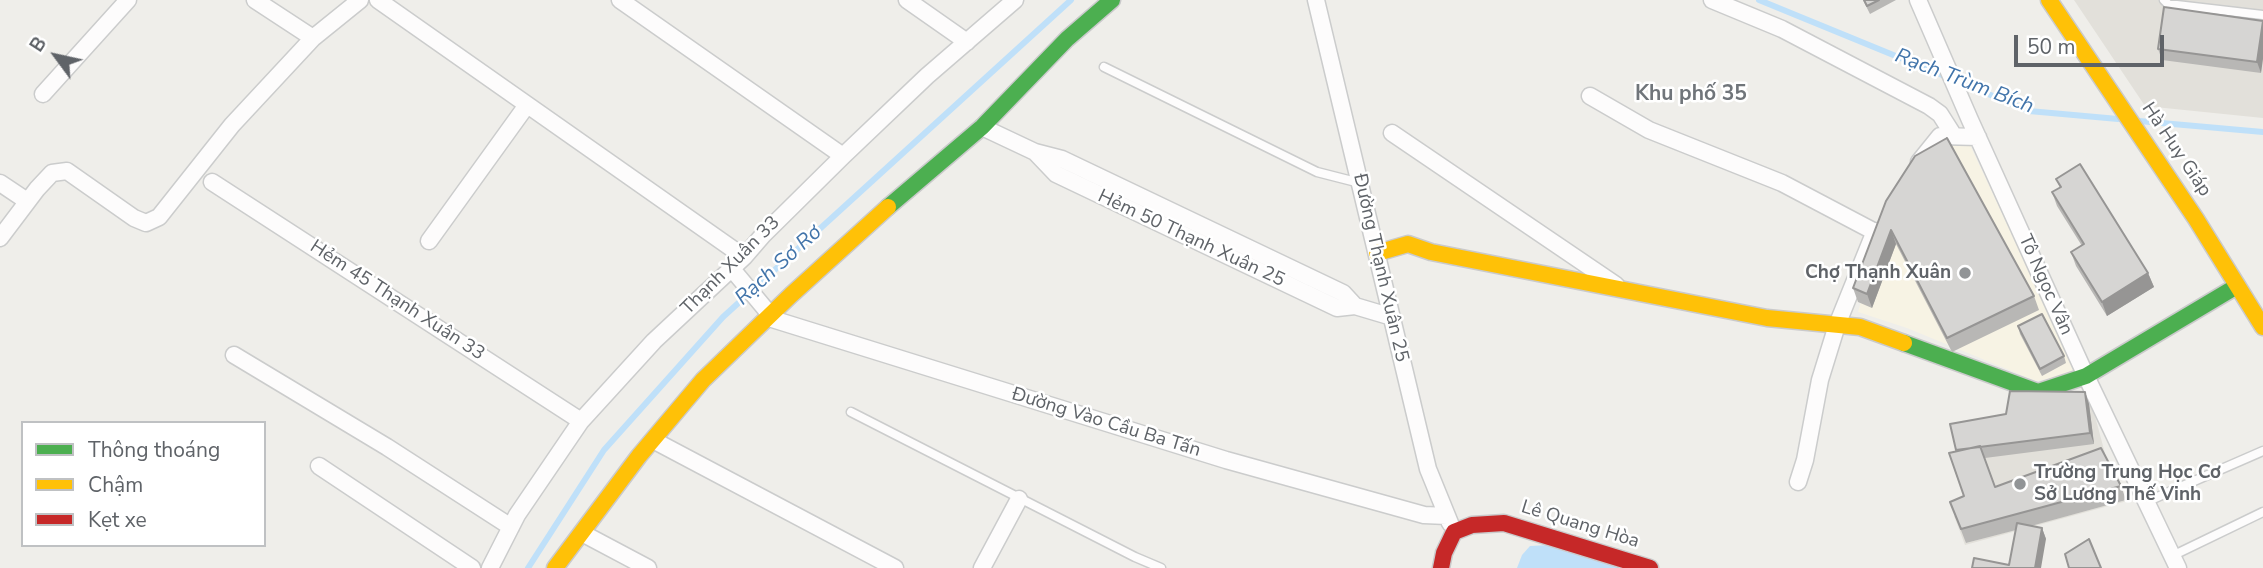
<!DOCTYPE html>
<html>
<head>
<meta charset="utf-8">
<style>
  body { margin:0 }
  #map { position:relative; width:2263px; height:568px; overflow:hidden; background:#efeeea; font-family:"Nunito Sans",sans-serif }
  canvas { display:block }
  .legend { position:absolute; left:21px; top:421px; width:245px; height:126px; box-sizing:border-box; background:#fff; border:2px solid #bfc1c3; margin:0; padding:9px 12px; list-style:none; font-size:21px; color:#5f6368 }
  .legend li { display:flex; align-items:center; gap:14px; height:35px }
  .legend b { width:35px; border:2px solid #bfc1c3 }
  .north { position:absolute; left:21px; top:21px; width:70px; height:70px; -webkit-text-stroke:5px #fff; paint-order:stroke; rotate:303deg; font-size:19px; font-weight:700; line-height:28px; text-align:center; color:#5f6368 }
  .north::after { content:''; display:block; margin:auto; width:24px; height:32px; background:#5f6368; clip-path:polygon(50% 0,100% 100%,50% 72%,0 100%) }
  .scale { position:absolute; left:2014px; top:35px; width:150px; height:32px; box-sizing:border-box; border:4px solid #5f6368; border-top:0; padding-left:9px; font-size:21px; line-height:24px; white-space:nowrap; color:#5f6368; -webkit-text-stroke:5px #fff; paint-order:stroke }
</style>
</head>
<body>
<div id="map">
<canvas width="2263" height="568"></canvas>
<ul class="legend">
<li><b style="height:9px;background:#4caf50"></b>Thông thoáng</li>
<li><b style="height:9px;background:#ffc107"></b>Chậm</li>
<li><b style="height:9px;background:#c62828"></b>Kẹt xe</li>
</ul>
<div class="north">B</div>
<div class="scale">50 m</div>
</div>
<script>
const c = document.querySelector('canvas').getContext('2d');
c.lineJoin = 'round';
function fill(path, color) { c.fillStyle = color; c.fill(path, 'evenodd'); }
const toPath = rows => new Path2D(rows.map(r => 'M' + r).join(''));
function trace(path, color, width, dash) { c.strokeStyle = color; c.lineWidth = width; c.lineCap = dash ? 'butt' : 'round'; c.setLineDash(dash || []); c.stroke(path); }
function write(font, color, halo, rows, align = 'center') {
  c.font = font + ' "Nunito Sans",sans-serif'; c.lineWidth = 5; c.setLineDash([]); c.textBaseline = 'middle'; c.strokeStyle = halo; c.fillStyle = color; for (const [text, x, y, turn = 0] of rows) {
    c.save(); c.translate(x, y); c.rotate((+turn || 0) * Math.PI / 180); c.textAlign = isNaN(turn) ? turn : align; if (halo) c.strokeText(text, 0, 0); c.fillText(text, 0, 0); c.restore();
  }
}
fill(toPath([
  [1932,141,1969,143,2077,373,2036,381,1907,328,1858,312,1883,226]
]), '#f7f3e4');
fill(toPath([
  [2074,0,2263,0,2263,118,2145,106],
  [2091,401,2107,461,2127,501,1965,545,1954,516,1967,509,1953,466,1958,461,1952,434,2009,425,2014,402],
  [1986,461,2000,501,2126,500,1966,543,1969,510]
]), '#e2e0da');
fill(toPath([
  [1549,545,1628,568,1517,568,1522,555,1530,546]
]), '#bfe0f9');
trace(toPath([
  [1759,0,1947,77],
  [1957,81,2029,111,2118,119],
  [2139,121,2263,132],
  [528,568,604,450,723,317,1071,0]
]), '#bfe0f9', 6);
const lane = toPath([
  [2164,0,2168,4,2263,15],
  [1104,67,1317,172,1360,183],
  [851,412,1135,557,1161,568],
  [2146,502,2263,451],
  [2172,556,2263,512]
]);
const street = toPath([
  [255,0,313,38],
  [378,0,744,257],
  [620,0,843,156],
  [907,0,967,42],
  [1316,0,1428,469,1450,523],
  [1712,0,1782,29,1929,106,1940,114,1954,136],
  [1918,0,1970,120,2086,376,2178,568],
  [43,94,128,0],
  [1590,96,1649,130,1782,183,1875,232],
  [982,127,1035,152],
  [1392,133,1616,285],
  [1919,162,1940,136,1978,137],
  [212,182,581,421],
  [0,183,27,201],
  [0,238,37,189,52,173,67,171,134,218,146,223,159,217,232,125,313,38,360,0],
  [429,241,527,105],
  [732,269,767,311,769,318,1226,460,1424,515,1447,516],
  [1355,306,1343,293,1062,159,1035,152,1056,174,1337,308,1355,306,1392,317],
  [234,355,387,447,511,527],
  [653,440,895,568],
  [319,466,472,568],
  [1798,482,1805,460,1820,380,1837,325,1875,231],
  [582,533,648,568],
  [490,568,517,515,581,421,654,341,744,257,763,235,843,156,927,76,1015,0],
  [982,568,1019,499]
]);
const fast = toPath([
  [888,207,982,127,1067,39,1112,0],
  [1904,343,2038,392,2086,376,2237,286]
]);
const slow = toPath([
  [2049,0,2196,219,2263,327],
  [1377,253,1408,244,1431,252,1767,318,1860,327,1904,343],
  [555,568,639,456,703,380,791,295,888,207]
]);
const jam = toPath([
  [1441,568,1444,553,1454,532,1472,525,1504,523,1650,568]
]);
trace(lane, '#cbcccc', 11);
trace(street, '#cbcccc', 19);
trace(fast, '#cacacb', 19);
trace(slow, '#cacacb', 19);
trace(jam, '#cacacb', 19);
trace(lane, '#fdfcfc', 8);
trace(street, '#fdfcfc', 16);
trace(fast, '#4caf50', 16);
trace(slow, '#ffc107', 16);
trace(jam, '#c62828', 16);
fill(toPath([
  [1863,0,1896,0,1870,14],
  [2263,22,2261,73,2162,60,2158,49],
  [2056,179,2148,273,2154,287,2107,316,2076,266,2071,252,2082,246,2057,206,2052,192,2060,188],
  [1886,201,2034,296,2039,310,1952,352,1896,244,1872,308,1858,302,1853,288],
  [2018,326,2064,356,2066,363,2042,376,2020,334],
  [2085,392,2089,404,2094,444,1985,458,1995,487,2121,486,2126,500,2031,526,2042,528,2046,539,2009,565,2016,530,1966,543,1950,502,1964,496,1956,451,1950,424,2006,414]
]), '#b8b7b5');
fill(toPath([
  [2263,21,2263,59,2261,73,2257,62],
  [1891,230,1896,244,1872,308,1867,294],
  [2148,273,2154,287,2107,316,2102,302],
  [2085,392,2089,404,2094,444,2090,433],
  [2042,528,2046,539,2041,568,2035,568]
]), '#969594');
const building = toPath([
  [1864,0,1879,0,1867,6,1864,0],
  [2164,7,2263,21,2257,62,2158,49,2164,7],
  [1947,138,2034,296,1947,338,1891,230,1867,294,1853,288,1886,201,1915,156,1947,138],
  [2080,164,2148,273,2102,302,2071,252,2084,244,2052,192,2061,187,2056,179,2080,164],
  [2042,314,2064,356,2040,369,2018,326,2042,314],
  [2010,391,2085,392,2090,433,1956,450,1950,424,2006,414,2010,391],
  [1980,446,1995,487,2101,448,2121,486,1961,529,1950,502,1964,496,1949,453,1980,446],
  [2017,523,2042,528,2035,568,1972,568,1974,558,2009,565,2017,523],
  [2089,539,2101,568,2069,568,2065,554,2089,539]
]);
fill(building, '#d6d5d3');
trace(building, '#969594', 2);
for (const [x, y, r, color] of [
  [1965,273,7,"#919496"],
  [2020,484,7,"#919496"]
]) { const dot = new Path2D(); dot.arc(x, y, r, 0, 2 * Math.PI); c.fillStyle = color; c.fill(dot); trace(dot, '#fff', 2.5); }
write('19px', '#5f6368', '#fff', [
  ["Hà Huy Giáp",2176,150,56],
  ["Hẻm 50 Thạnh Xuân 25",1191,239,25],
  ["Thạnh Xuân 33",731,266,-45],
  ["Đường Thạnh Xuân 25",1380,268,77],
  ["Tô Ngọc Vân",2045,285,66],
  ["Hẻm 45 Thạnh Xuân 33",397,301,33],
  ["Đường Vào Cầu Ba Tấn",1106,423,17],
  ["Lê Quang Hòa",1580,525,17]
]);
write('bold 19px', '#5f6368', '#fff', [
  ["Chợ Thạnh Xuân",1951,273],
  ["Trường Trung Học Cơ",2034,473,"left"],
  ["Sở Lương Thế Vinh",2034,495,"left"]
], 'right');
write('italic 21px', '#4174aa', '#fff', [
  ["Rạch Trùm Bích",1964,82,21],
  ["Rạch Sơ Rơ",779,266,-42]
]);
write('bold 21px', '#70757a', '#fff', [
  ["Khu phố 35",1691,95]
]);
</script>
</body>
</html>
